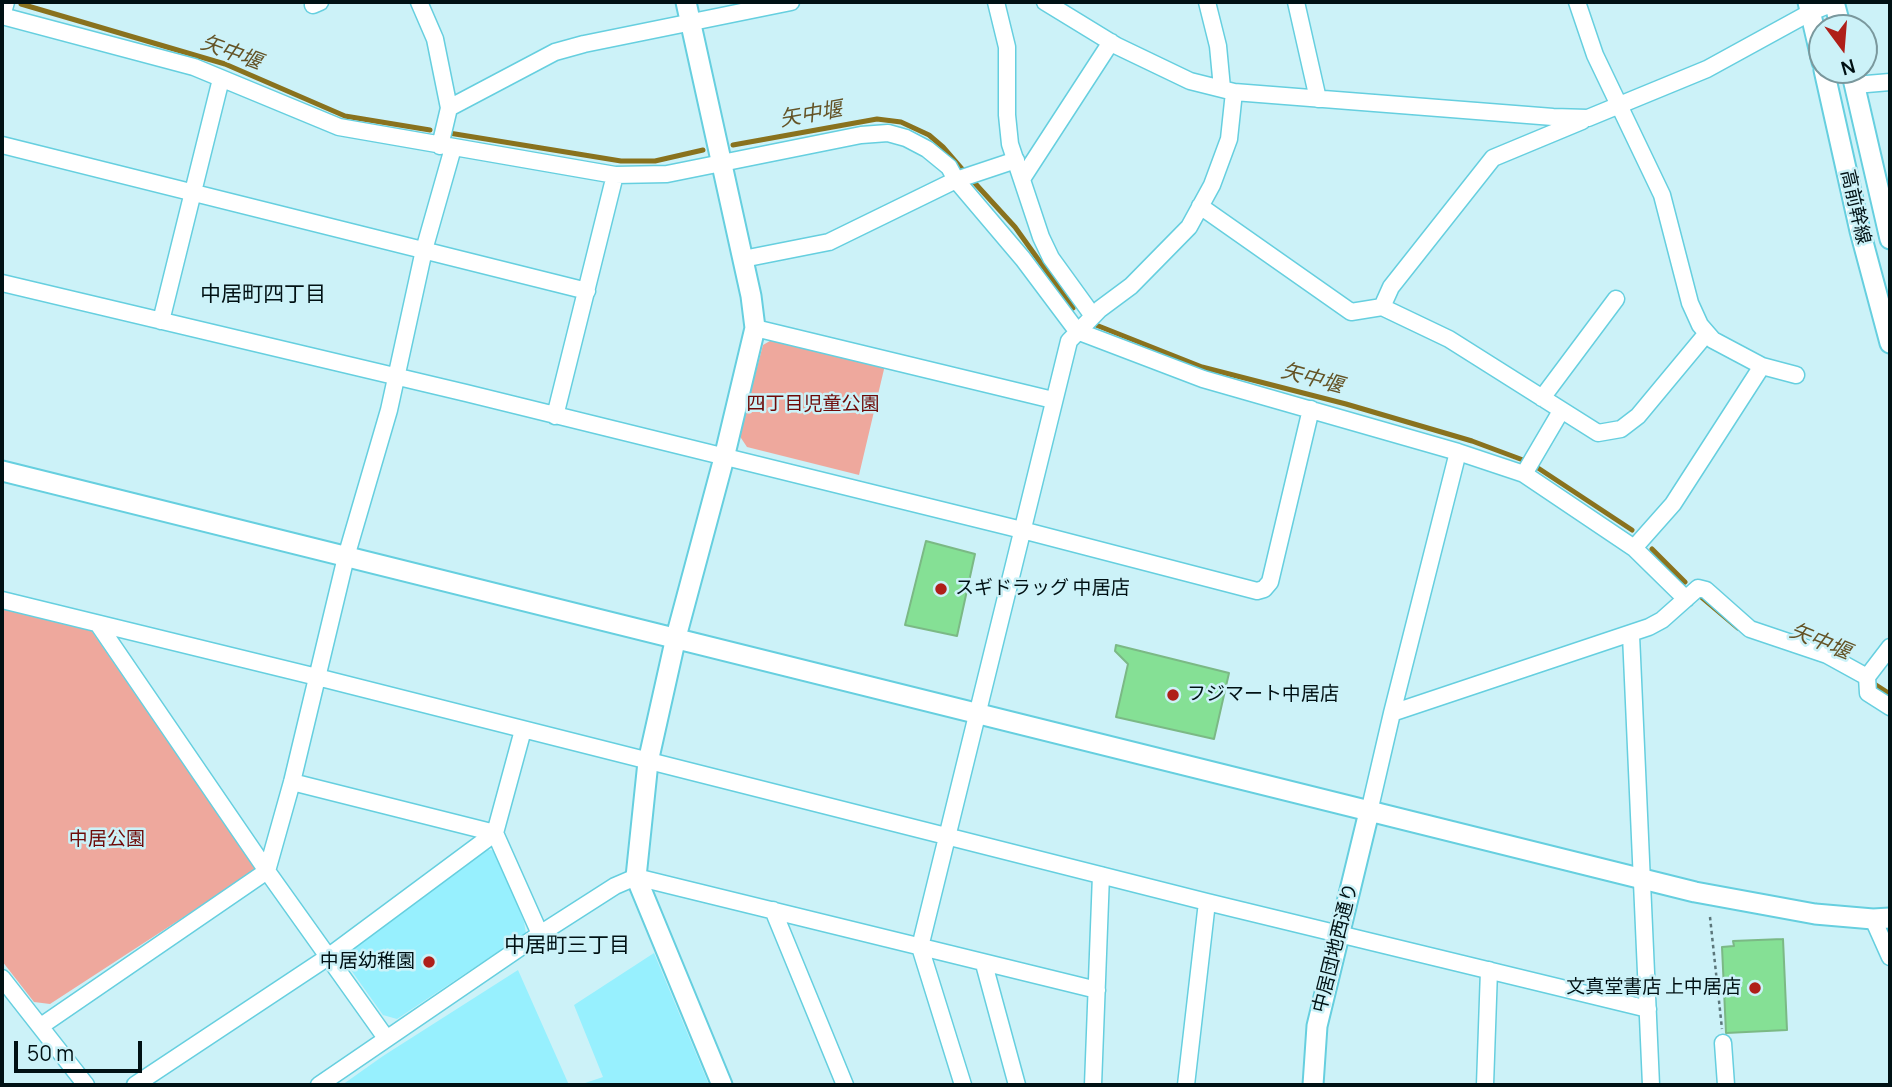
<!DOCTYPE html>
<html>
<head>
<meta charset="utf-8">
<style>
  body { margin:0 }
  #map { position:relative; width:1892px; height:1087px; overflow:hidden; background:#ccf2f8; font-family:Manrope,sans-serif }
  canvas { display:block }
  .frame { position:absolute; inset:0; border:4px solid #001114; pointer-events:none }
  .north { position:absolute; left:1808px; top:14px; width:70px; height:70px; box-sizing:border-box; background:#ccf2f8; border:2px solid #7a989d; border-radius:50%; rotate:164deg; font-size:19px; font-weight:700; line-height:28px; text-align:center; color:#001114 }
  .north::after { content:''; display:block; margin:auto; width:24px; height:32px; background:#af1f19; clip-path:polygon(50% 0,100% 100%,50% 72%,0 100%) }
  .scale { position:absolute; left:14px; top:1041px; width:128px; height:32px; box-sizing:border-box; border:4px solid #001114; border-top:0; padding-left:9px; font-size:21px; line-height:24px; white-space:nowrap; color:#001114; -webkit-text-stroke:5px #ccf2f8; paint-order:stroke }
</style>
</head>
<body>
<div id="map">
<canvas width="1892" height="1087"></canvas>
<div class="frame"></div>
<div class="north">N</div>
<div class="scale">50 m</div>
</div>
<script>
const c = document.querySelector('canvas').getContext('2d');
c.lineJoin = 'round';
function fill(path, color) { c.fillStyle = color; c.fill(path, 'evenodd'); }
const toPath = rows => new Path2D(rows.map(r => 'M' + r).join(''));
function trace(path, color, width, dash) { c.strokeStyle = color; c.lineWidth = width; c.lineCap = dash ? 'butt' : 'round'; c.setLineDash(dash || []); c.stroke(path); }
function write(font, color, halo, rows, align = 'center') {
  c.font = font + ' Manrope,"Noto Sans JP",sans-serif'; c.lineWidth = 5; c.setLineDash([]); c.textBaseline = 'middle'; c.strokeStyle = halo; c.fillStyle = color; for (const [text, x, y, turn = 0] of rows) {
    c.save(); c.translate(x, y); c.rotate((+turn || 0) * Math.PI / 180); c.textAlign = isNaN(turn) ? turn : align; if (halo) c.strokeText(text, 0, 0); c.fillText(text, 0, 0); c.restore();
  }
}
fill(toPath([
  [485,849,496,851,524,922,526,933,397,1019,383,1015,346,963,348,950],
  [654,953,709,1085,579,1085,603,1077,574,1005],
  [518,970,569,1085,342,1085,383,1056]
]), '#97f0fe');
fill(toPath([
  [775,338,885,365,859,475,747,447,739,435,763,345],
  [2,608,91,630,256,870,50,1004,34,1002,2,961]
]), '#eea89d');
trace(toPath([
  [21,4,225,64,345,116,430,130],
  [449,133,621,161,655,161,703,150],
  [733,145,877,119,901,122,929,135,943,147,962,169],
  [972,180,1015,227,1073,308],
  [1096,325,1202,367,1346,404,1472,441,1523,460],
  [1535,466,1632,530],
  [1652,549,1685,582],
  [1699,595,1738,628],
  [1876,685,1890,694]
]), '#89721e', 5);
const building = toPath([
  [926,541,975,554,957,636,905,625,926,541],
  [1116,645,1229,673,1214,739,1116,717,1128,664,1115,651,1116,645],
  [1783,939,1787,1030,1726,1033,1722,947,1734,946,1733,941,1783,939]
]);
fill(building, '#85e095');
trace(building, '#7bb985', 2);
const minor = toPath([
  [6,2,2,16,194,67,339,127,615,175,667,174,861,135,888,133,906,138,927,149,949,167,956,180,1023,259,1077,331,1203,379,1458,452,1524,474,1634,548,1686,599],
  [419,2,435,39,449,108,440,146],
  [996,2,1007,47,1007,115,1010,144,1041,237,1051,258,1093,316],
  [1045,2,1117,46,1190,81,1234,92,1553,117,1588,118,1707,69,1811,12,1836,2],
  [1207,2,1218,46,1222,88],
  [1296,2,1318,99],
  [1577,2,1595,55,1662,195,1690,303,1700,325,1713,340,1762,366,1796,375],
  [313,5,320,2],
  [1855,85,1890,82],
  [449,108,555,52,584,44,791,2],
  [2,145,587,291],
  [1022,179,1111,42],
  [1200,206,1351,312,1382,307,1391,287,1493,158,1582,121],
  [743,259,829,242,956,180,1016,160],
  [2,283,466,393,1022,530,1257,591,1264,589,1270,582,1311,409],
  [1382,307,1449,339,1598,433,1621,429,1638,416,1707,333],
  [161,321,221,79],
  [755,328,1053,400],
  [1542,398,1616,299],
  [555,416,615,175],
  [1524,474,1561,411],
  [1634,548,1673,504,1762,366],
  [2,600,317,677,1207,902,1648,1009],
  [98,624,267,871,386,1038],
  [1631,635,1651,1085],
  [1890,647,1867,677,1868,693,1890,707],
  [1392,713,1649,627,1662,620,1698,588,1706,590,1750,629,1827,655,1867,677],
  [292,782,495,833,540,934],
  [1369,812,1392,713,1458,452],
  [773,910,845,1085],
  [1873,919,1890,957],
  [984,964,1017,1085],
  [2,978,86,1085],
  [41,1026,267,871,292,782,346,557,389,410,424,250,453,148],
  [1723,1043,1726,1085],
  [135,1085,328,957,495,833,523,730],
  [319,1085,540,934,615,886,636,877,1097,990],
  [963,1085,920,947,1069,341,1100,309,1131,286,1189,227,1212,185,1229,139,1234,92],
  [1093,1085,1101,875],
  [1186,1085,1207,902],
  [1485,1085,1489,970]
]);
const tertiary = toPath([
  [686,2,751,296,755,328,724,458,676,637,648,762,636,877,722,1085],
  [1808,2,1822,62],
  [1834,2,1841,28],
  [1824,70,1860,231,1890,343],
  [1851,70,1890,239],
  [2,471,1695,892,1815,914,1873,919,1890,918],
  [1313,1085,1317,1026,1369,812]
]);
trace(minor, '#66cfdf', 19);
trace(tertiary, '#66cfdf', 23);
trace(toPath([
  [1710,917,1722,1029]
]), '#5c777b', 2.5, [3.5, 3.5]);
trace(minor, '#fff', 16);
trace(tertiary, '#fff', 19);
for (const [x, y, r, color] of [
  [941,589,7,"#af1f19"],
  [1173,695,7,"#af1f19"],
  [429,962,7,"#af1f19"],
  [1755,988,7,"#af1f19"]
]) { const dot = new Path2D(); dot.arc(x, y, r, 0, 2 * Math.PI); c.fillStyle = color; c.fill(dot); trace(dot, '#ccf2f8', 2.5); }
write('19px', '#001114', '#ccf2f8', [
  ["高前幹線",1855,207,77],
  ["中居団地西通り",1336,948,-76]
]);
write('19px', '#6e0a08', '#ccf2f8', [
  ["四丁目児童公園",813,405],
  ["中居公園",107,840]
]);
write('19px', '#001114', '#ccf2f8', [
  ["スギドラッグ 中居店",955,589],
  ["フジマート中居店",1187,695],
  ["中居幼稚園",415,962,"right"],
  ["文真堂書店 上中居店",1741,988,"right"]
], 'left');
write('italic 21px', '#645326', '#ccf2f8', [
  ["矢中堰",231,53,20],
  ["矢中堰",811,115,-10],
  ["矢中堰",1312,379,15],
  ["矢中堰",1820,642,22]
]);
write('21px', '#001114', '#ccf2f8', [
  ["中居町四丁目",263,295],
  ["中居町三丁目",567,946]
]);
</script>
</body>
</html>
